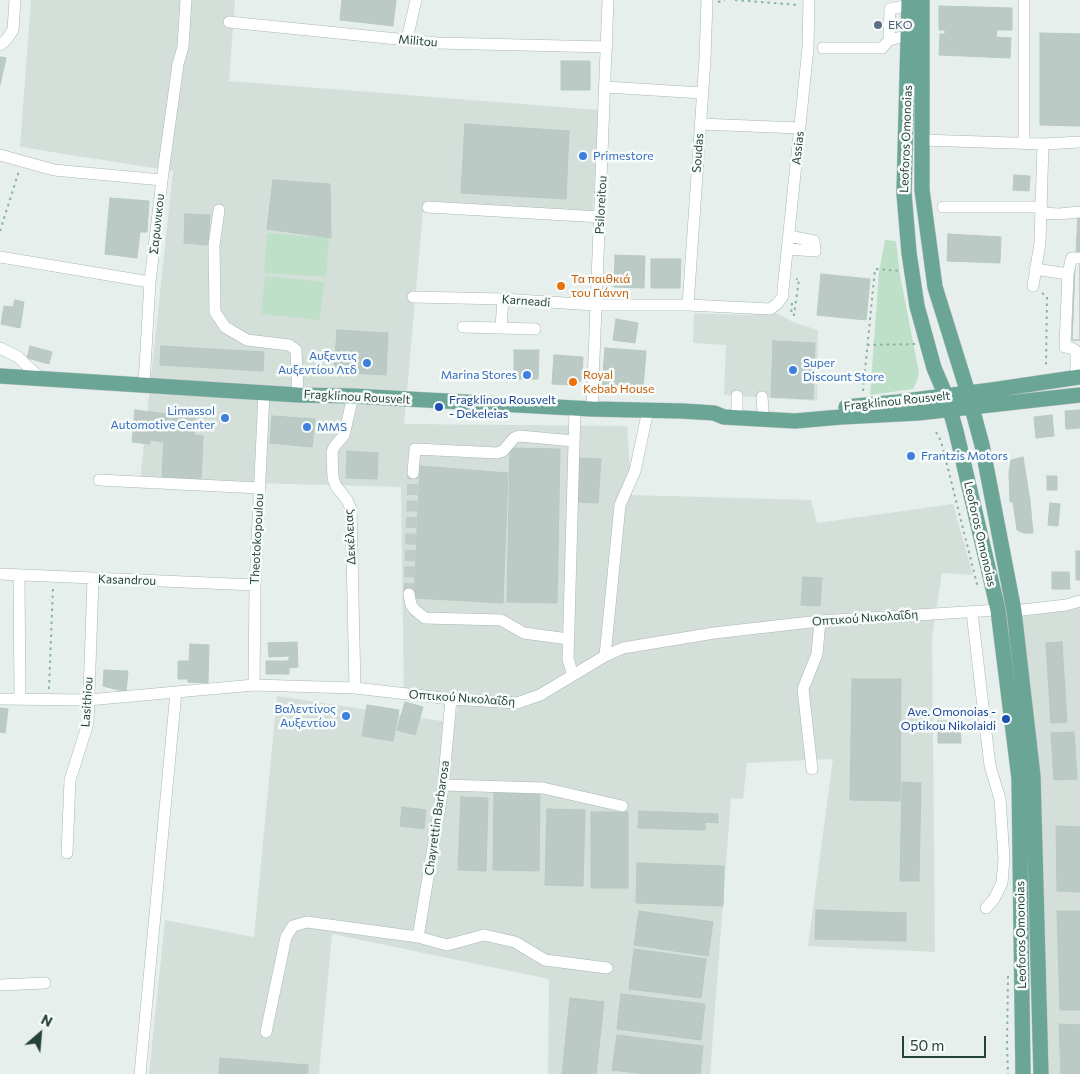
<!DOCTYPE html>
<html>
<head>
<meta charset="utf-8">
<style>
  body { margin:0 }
  #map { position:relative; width:1080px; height:1074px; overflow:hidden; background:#e6efeb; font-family:Commissioner,sans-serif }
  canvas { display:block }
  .north { position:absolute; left:15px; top:1009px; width:50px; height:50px; -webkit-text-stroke:4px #f7fbf9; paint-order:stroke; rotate:27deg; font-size:14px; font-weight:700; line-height:20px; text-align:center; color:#24423a }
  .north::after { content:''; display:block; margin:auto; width:18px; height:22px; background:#24423a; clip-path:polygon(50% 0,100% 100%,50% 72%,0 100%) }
  .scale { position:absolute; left:902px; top:1036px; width:84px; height:22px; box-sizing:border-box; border:2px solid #24423a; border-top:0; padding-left:6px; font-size:15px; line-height:18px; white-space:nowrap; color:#24423a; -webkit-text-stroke:4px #f7fbf9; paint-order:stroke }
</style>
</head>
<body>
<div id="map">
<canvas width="1080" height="1074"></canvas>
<div class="north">N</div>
<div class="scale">50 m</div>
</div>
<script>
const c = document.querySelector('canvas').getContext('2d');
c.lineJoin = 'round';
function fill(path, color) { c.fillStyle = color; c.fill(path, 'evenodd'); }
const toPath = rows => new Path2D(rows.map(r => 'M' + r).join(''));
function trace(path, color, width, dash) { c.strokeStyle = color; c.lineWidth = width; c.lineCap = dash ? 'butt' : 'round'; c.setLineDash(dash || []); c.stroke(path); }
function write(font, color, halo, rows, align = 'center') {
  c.font = font + ' Commissioner,sans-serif'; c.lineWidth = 5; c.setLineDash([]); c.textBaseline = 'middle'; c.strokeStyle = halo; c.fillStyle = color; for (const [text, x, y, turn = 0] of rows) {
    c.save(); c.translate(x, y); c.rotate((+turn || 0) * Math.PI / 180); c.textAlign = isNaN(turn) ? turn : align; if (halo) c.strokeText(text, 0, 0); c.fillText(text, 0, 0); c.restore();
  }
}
fill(toPath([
  [31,0,235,0,229,81,599,110,592,222,423,212,404,424,627,426,632,495,811,500,817,523,953,504,973,575,942,573,932,637,935,952,808,946,833,759,747,763,743,799,731,798,710,1074,548,1074,549,979,332,934,319,1074,149,1074,165,920,254,937,277,696,454,723,459,701,404,697,401,487,140,480,173,171,20,147],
  [694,313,743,315,776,313,793,322,818,330,817,401,724,395,726,345,693,343],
  [1080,607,1080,1074,1048,1074,1021,617]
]), '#d4dfda');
fill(toPath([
  [267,233,329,238,326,277,264,273],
  [885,240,896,241,900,275,919,373,917,381,913,389,870,395,879,272],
  [265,276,324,282,320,320,261,314]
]), '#bfe0c8');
const building = toPath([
  [342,0,396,0,393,26,340,20,342,0],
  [939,6,1012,8,1012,30,997,30,996,37,1011,38,1010,58,939,55,940,34,945,34,945,30,939,30,939,6],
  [1040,33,1080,34,1080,126,1040,125,1040,33],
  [0,57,6,58,0,85,0,57],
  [561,61,590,61,590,90,561,90,561,61],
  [465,124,569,131,566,199,461,193,465,124],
  [1014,175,1030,176,1029,191,1013,190,1014,175],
  [273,180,330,184,331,238,267,229,273,180],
  [110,198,149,201,147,232,140,232,137,258,105,254,110,198],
  [1078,213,1080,213,1080,255,1076,254,1078,213],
  [185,214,210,215,208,245,184,243,185,214],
  [948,234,1001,237,1000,263,947,261,948,234],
  [615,255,645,256,644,288,614,287,615,255],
  [651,259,681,259,680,288,651,288,651,259],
  [1075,263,1080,263,1080,340,1072,340,1075,263],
  [1075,263,1080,263,1080,340,1072,340,1075,263],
  [821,274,870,279,866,320,817,315,821,274],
  [15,300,24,302,20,328,1,324,4,306,13,307,15,300],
  [616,319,638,323,635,343,613,340,616,319],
  [337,330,388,333,386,375,334,372,337,330],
  [773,341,815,343,813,399,771,397,773,341],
  [30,346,52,352,49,364,27,358,30,346],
  [161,346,264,352,263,371,160,365,161,346],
  [605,348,646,351,643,389,602,386,605,348],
  [514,350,539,350,538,379,514,379,514,350],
  [554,355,583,357,582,380,574,385,552,384,554,355],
  [135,410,166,414,166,411,187,413,186,416,195,416,194,435,203,436,201,480,162,478,164,442,150,440,150,444,132,442,135,410],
  [1080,410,1080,428,1066,429,1065,411,1080,410],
  [1052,415,1054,436,1036,438,1034,417,1052,415],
  [272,416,315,419,312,447,270,443,272,416],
  [510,448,560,449,557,603,507,602,510,448],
  [347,451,378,453,377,479,346,478,347,451],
  [1023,457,1030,501,1010,502,1009,473,1011,460,1023,457],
  [578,458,601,459,598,503,575,502,578,458],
  [420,466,508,473,503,603,414,598,420,466],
  [1047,476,1057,476,1057,490,1047,490,1047,476],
  [1030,501,1033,533,1024,533,1017,530,1013,502,1030,501],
  [1050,503,1060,504,1058,526,1048,525,1050,503],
  [1076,551,1080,551,1080,580,1076,580,1076,551],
  [1052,572,1069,572,1070,589,1052,589,1052,572],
  [803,577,822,578,820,606,801,605,803,577],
  [297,642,298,667,289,668,289,674,266,674,266,661,289,661,289,656,269,657,268,643,297,642],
  [1062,642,1067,722,1051,723,1046,643,1062,642],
  [190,644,209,645,208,683,188,682,188,679,178,679,178,661,189,661,190,644],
  [104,670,128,671,126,692,103,686,104,670],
  [852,679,901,679,900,801,850,800,852,679],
  [405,702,423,707,415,735,397,730,405,702],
  [367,705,399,710,393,741,362,736,367,705],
  [0,708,8,709,5,733,0,732,0,708],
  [938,721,960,721,961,743,938,743,938,721],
  [1074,732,1077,779,1054,780,1051,733,1074,732],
  [902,782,921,783,919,881,900,881,902,782],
  [494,792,540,793,539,871,493,870,494,792],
  [461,797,488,798,486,871,458,870,461,797],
  [402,807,426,810,424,829,400,826,402,807],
  [547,809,585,810,583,886,545,885,547,809],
  [639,811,718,814,718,823,705,822,705,830,638,828,639,811],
  [591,812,628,812,628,888,591,888,591,812],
  [1056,826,1080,827,1080,892,1057,891,1056,826],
  [637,863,724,866,723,906,636,903,637,863],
  [816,910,906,913,906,941,815,939,816,910],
  [639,911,713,922,708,956,634,945,639,911],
  [1057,911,1080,911,1080,1010,1060,1010,1057,911],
  [634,949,706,959,701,998,629,989,634,949],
  [621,994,705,1004,701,1040,617,1029,621,994],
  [570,998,604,1002,596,1074,562,1074,570,998],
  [1059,1024,1080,1025,1080,1074,1061,1074,1059,1024],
  [617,1035,703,1046,700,1074,646,1074,612,1070,617,1035],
  [220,1058,308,1065,308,1074,219,1074,220,1058]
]);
fill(building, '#bbcac4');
trace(building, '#b8c9c2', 1);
trace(toPath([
  [409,594,413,473]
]), '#bfccc8', 11, [11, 5.5]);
const minor = toPath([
  [1024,0,1024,143],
  [229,22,437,43,607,47],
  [407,39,416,0],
  [889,40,890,9,909,5],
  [0,45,6,40,13,30,15,0],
  [823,48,882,48,889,40,909,35],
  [605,87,702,93],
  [700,124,800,128],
  [922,140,1043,144,1080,142],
  [0,155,54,170,162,180],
  [428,207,601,217],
  [943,207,1042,207],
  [219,210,214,245,215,312,225,327,247,340,289,345,296,350,298,395],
  [1042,213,1059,214,1080,212],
  [787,249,815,251,814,241,789,236],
  [0,257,150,282],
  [1035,269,1068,274,1065,347,1071,348,1076,351,1076,377],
  [1068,274,1071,260,1072,258,1080,258],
  [1033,286,1040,243,1043,144],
  [413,297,503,299,595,305,688,305,770,309,777,304,783,296,783,290,808,48,809,0],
  [688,305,705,59,707,0],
  [463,327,535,329],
  [501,328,503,299],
  [0,348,18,357,41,379],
  [144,384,150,282,162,180,178,64,183,47,186,0],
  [353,396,344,435,334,447,332,452,333,478,336,486,347,500,351,509,355,688],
  [762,397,763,410],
  [592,409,608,0],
  [737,409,737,396],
  [413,473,415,449,497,453,503,451,514,438,519,436,574,441],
  [99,480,259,488],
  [0,574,255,585],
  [19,576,20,699],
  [409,594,411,605,415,610,425,618,501,620,524,633,568,639],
  [1014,611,1066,605,1080,601],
  [972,612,990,766,1000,799,1004,858,1002,883,994,899,986,908],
  [605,656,620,505,635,471,648,410],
  [573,675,568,659,575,408],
  [254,685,255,585,264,393],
  [0,699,88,700,254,685,355,688,451,699,517,703,540,695,605,656,623,648,714,633,820,621,998,610],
  [812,769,803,689,817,654,820,621],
  [443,785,543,788,622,806],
  [67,853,70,780,88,723,93,579],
  [418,937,443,788,451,699],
  [0,985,45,983],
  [266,1032,286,937,293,926,307,922,418,937,447,945,484,935,515,942,545,960,607,968],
  [140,1074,176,692]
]);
const major = toPath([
  [909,0,904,193,909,253,917,306,934,368,946,396,956,431,998,610,1019,778,1023,1074],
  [922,0,922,190,935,287,968,393,982,445,1014,611,1033,776,1041,1074],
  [0,376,298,395,353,396,592,409,682,411,714,413,724,417,795,421,841,417,918,413,1080,395],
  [846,407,898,402,992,390,1080,377]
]);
trace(minor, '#a8b8b2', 12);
trace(major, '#c2cac8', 16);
trace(toPath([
  [735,0,798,5],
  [718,2,725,0],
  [0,231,19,171],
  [1042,293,1047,297,1046,368],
  [792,303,791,314,794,315,799,279,796,279],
  [867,345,915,344],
  [863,391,875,269,900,271],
  [936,432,941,441,978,588],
  [49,689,53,587],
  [1008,976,1007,1045,1008,1074]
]), '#86b3a5', 2, [2.5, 4]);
trace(minor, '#fff', 11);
trace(major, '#6aa596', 15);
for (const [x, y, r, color] of [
  [878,25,5,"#5c6f8a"],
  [583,156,5,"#3f7fe0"],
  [561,286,5,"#e8710a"],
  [367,363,5,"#3f7fe0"],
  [793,370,5,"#3f7fe0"],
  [527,375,5,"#3f7fe0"],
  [573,382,5,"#e8710a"],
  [439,407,5,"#1a4fb4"],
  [225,418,5,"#3f7fe0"],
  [307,427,5,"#3f7fe0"],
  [911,456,5,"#3f7fe0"],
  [346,716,5,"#3f7fe0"],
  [1006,719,5,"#1a4fb4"]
]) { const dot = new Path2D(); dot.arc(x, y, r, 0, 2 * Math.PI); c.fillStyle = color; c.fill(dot); trace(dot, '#f7fbf9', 2); }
write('12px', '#4e5e75', '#f7fbf9', [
  ["EKO",888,25]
], 'left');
write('12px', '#24423a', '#f7fbf9', [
  ["Militou",418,41,5],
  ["Leoforos Omonoias",906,139,-88],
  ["Assias",798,148,-84],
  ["Soudas",698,153,-86],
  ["Psiloreitou",601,205,-87],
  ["Σαρωνικου",157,224,-84],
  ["Karneadi",526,301,4],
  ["Fragklinou Rousvelt",357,397,3],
  ["Fragklinou Rousvelt",897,401,-6],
  ["Leoforos Omonoias",980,534,77],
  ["Δεκέλειας",350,537,-93],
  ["Theotokopoulou",257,539,-87],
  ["Kasandrou",127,580,2],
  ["Οπτικού Νικολαΐδη",865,618,-4],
  ["Οπτικού Νικολαΐδη",462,698,4],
  ["Lasithiou",87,702,-86],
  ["Chayrettin Barbarosa",437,818,-82],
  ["Leoforos Omonoias",1021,935,-91]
]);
write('12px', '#366cbe', '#f7fbf9', [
  ["Primestore",593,156],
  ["Αυξεντις",357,356,"right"],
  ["Αυξεντίου Λτδ",357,370,"right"],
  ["Super",803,363],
  ["Discount Store",803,377],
  ["Marina Stores",517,375,"right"],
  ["Limassol",215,411,"right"],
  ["Automotive Center",215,425,"right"],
  ["MMS",317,427],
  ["Frantzis Motors",921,456],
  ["Βαλεντίνος",336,709,"right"],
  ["Αυξεντίου",336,723,"right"]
], 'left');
write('12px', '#c56008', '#f7fbf9', [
  ["Τα παιθκιά",571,279],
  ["του Γιάννη",571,293],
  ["Royal",583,375],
  ["Kebab House",583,389]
], 'left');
write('12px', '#164399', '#f7fbf9', [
  ["Fragklinou Rousvelt",449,400],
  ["- Dekeleias",449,414],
  ["Ave. Omonoias -",996,712,"right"],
  ["Optikou Nikolaidi",996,726,"right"]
], 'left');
</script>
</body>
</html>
